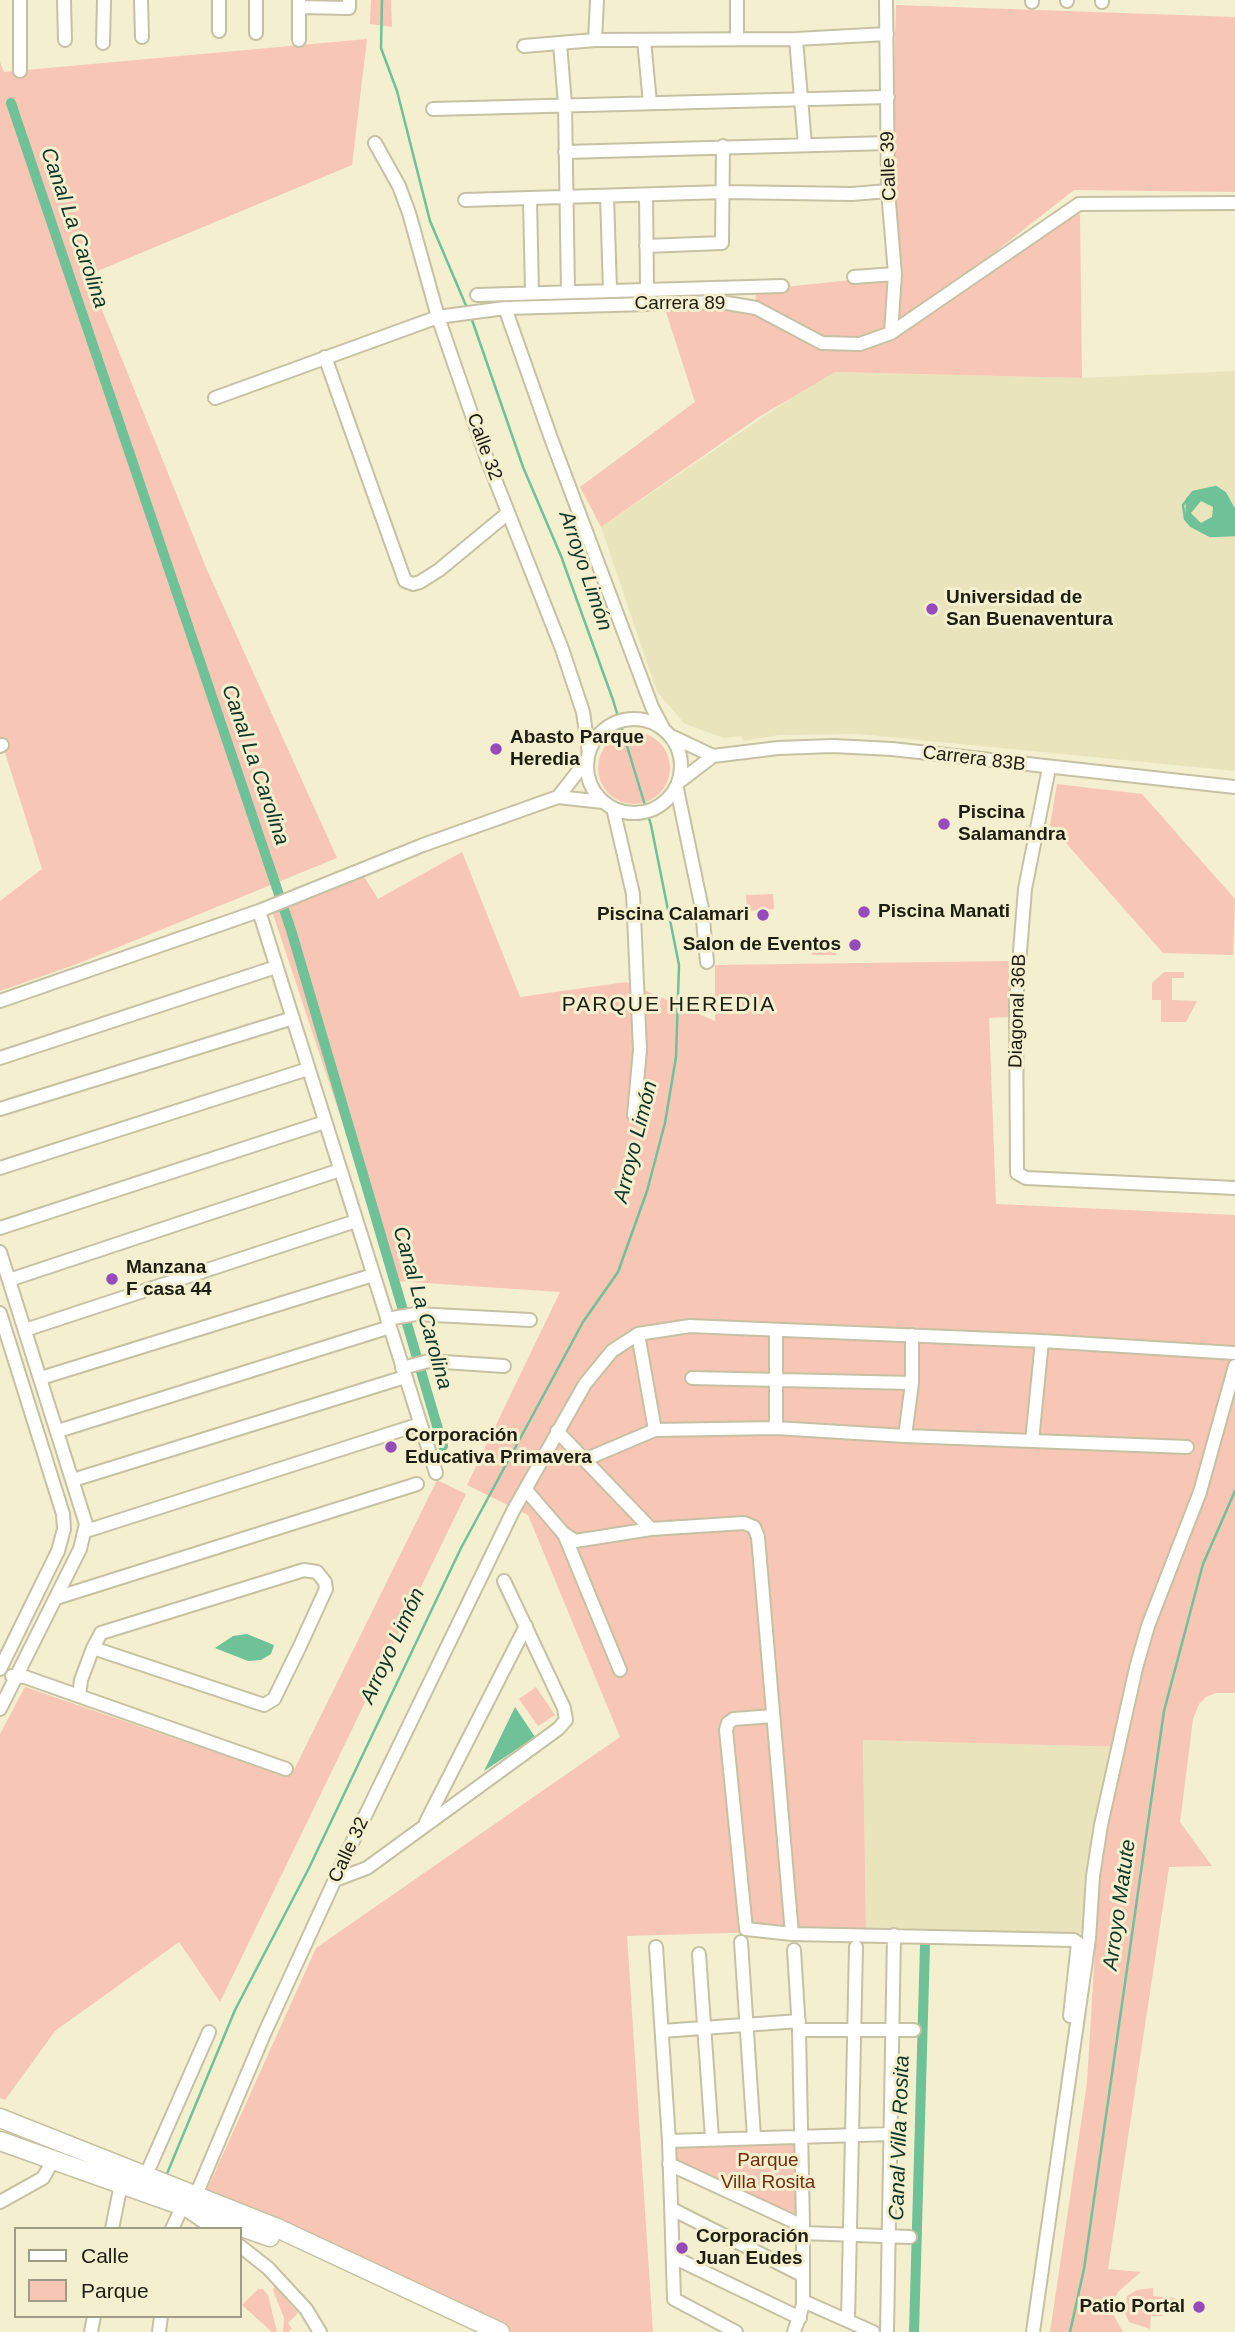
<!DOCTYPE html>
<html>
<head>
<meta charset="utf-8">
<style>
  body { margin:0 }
  #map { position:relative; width:1235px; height:2332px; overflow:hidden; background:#f4f0cf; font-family:Arial,sans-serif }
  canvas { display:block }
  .legend { position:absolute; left:14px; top:2227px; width:228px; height:91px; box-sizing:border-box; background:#f4f0cf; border:2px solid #9e9c83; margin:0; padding:9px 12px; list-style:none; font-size:21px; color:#1e1d11 }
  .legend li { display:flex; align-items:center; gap:14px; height:35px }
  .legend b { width:35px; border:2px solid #9e9c83 }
</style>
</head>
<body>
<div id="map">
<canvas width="1235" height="2332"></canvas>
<ul class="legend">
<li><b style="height:9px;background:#fff"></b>Calle</li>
<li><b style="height:19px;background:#f7c6b4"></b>Parque</li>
</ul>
</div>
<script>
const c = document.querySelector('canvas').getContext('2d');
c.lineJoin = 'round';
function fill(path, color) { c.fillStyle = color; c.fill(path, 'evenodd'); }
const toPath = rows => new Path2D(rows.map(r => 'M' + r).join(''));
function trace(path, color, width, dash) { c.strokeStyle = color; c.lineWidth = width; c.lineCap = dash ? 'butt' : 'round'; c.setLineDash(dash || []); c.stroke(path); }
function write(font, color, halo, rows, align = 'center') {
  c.font = font + ' Arial,sans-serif'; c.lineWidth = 6; c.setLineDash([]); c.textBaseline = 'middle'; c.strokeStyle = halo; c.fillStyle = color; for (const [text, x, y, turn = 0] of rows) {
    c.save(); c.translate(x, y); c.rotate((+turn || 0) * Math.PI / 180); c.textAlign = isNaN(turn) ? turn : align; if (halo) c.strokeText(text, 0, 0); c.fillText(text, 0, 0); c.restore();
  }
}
fill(toPath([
  [1235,371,1235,771,858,734,779,735,744,741,741,736,724,738,685,724,657,692,601,527,812,384,835,372,1082,378],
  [863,1740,1125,1747,1097,1853,1096,1933,866,1929]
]), '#eae4bd');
fill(toPath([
  [371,0,391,0,392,27,370,24],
  [896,5,1235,17,1235,192,1074,190,916,314,1073,206,1080,215,1082,378,835,372,759,417,601,527,580,487,695,402,666,312,755,308,756,290,888,276],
  [367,39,352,165,88,275,207,570,337,858,77,964,0,991,0,901,42,869,0,737,0,62,4,72],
  '598 768a36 36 0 1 1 72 0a36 36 0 1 1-72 0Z',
  [1057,784,1142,794,1235,899,1233,955,1163,953,1050,825],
  [462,852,520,997,626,982,715,1021,715,965,1009,961,1010,1017,989,1018,996,1204,1235,1215,1235,1693,1216,1693,1206,1697,1199,1704,1193,1719,1180,1822,1212,1866,1169,1867,1108,2269,1141,2272,1118,2292,1113,2302,1113,2314,1123,2332,1050,2332,1087,2083,1096,1933,1097,1853,1124,1747,863,1740,866,1929,627,1936,653,2332,509,2332,206,2192,316,1948,620,1737,528,1515,467,1485,560,1292,395,1281,272,911,363,875,378,899],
  [773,894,774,909,747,911,746,895],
  [812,938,836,939,836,955,812,955],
  [1164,972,1184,972,1184,978,1172,978,1172,1000,1197,1001,1186,1022,1161,1022,1161,1000,1152,1000,1152,983],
  [437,1480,466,1494,220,2002,179,1942,55,2031,5,2100,0,2098,0,1734,25,1687,287,1777,294,1770],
  [536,1687,555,1715,538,1726,519,1699],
  [798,2143,797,2214,673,2162,672,2145],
  [275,2286,298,2313,288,2323,292,2329,288,2332,283,2332,284,2318,273,2290],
  [1153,2288,1153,2296,1175,2298,1175,2302,1163,2302,1162,2316,1151,2316,1150,2329,1129,2322,1125,2313,1127,2296,1137,2290],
  [258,2289,263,2289,268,2295,277,2332,272,2332,242,2305]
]), '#f7c6b4');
fill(toPath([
  [1216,487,1225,493,1235,511,1235,535,1210,536,1191,526,1185,519,1186,498,1193,492],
  [1201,501,1213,507,1212,517,1201,523,1191,513],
  [247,1634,274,1645,271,1654,261,1660,248,1661,215,1648,233,1636],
  [515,1707,535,1737,484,1771]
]), '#6fc198');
trace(toPath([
  [382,0,381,48,397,91,430,221,467,308],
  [1235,511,1225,493,1216,487,1193,492,1183,505,1185,519,1191,526,1210,536,1235,535],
  [166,2176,235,2010,309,1868,461,1548,583,1322,618,1272,647,1191,665,1123,676,1057,679,965,651,825,613,700,561,556,523,467,471,317],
  [1070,2332,1084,2269,1164,1711,1203,1564,1235,1491]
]), '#6fc198', 2.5);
trace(toPath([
  [11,103,291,930,443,1446],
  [914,2332,925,1945]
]), '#6fc198', 10);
const minor = toPath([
  [20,0,20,71],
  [64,0,65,40],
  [141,0,142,37],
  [256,0,256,33],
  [299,0,299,40],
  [886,0,888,191,895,274,891,333],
  [1032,0,1032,2],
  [1067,0,1067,1],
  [1102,0,1102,2],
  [299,7,349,8,349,0],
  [219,31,219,0],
  [737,38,737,0],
  [796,39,805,145],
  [595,40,597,0],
  [644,40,650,103],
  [103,43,104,0],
  [560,44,565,104,568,291],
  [524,46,595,40,796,39,887,34],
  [433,109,888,97],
  [375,143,399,186,409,213,438,317,487,459,562,649,583,712,589,753],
  [565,152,888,143],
  [646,195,647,288],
  [607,196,610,290],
  [530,199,532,293],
  [465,200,724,192,852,194,888,191],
  [646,246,722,243,723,146],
  [854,277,895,274],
  [477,295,782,286],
  [505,308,552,441,652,707,663,728],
  [325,357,405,581,413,584,420,582,439,570,508,513],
  [215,398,438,317,505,308,721,302,756,308,822,343,860,344,891,333,1079,204,1235,203],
  '587 766a47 47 0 1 1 94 0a47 47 0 1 1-94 0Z',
  [673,737,713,756],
  [0,746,2,745],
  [1049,768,1025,889,1016,1002,1017,1173,1026,1178,1235,1188],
  [679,782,713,756,778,748,833,746,892,749,1235,787],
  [677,789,702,909,707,962],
  [558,797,587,760],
  [613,808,633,894,640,1050,634,1115],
  [259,911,436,1473],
  [0,1001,259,911,423,845,558,797,603,802],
  [0,1058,276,967],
  [0,1109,293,1018],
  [0,1168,308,1069],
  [0,1228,325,1122],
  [0,1252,86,1524,80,1549,0,1709],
  [9,1280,340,1170],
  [0,1313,63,1514,64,1529,58,1551,0,1669],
  [387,1319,416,1314,530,1320],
  [25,1330,356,1221],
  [638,1334,655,1430],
  [402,1368,429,1361,504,1366],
  [41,1378,373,1275],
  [692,1378,912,1383],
  [776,1428,776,1330],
  [58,1431,390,1327],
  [557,1431,651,1529],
  [905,1436,1187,1447],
  [1032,1441,1042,1341],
  [584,1460,655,1430,776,1428,905,1436,912,1383,912,1335],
  [73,1480,405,1377],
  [526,1490,563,1533,575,1541,651,1529,744,1523,754,1527,758,1537,792,1934],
  [86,1531,420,1424],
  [564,1534,620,1670],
  [56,1598,417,1484],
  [12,1676,25,1677,286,1769],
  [79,1696,81,1680,93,1648,101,1633,304,1570,317,1572,325,1582,326,1589,300,1646,274,1699,264,1705,93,1648],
  [773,1716,734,1719,728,1723,726,1730,746,1929,792,1934,1074,1940,1078,1943,1070,2016],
  [426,1822,526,1626],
  [335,1880,367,1868,558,1729,566,1720,564,1708,504,1581],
  [741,1942,754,2137],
  [656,1947,669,2141,674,2299,736,2332],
  [794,1950,799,2030,803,2226,803,2305,794,2332],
  [699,1954,712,2138],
  [799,2030,914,2030],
  [662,2031,799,2021],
  [669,2141,891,2134],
  [669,2164,803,2226],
  [146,2175,209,2032],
  [196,2195,265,2032,349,1849,513,1511,585,1384,612,1351,638,1334,690,1326,1042,1341,1235,1353],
  [0,2202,43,2178,54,2159],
  [672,2209,802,2275],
  [112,2229,121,2184],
  [172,2229,182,2207,214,2229],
  [803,2233,910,2237],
  [240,2246,268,2268,306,2309,320,2332],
  [673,2257,800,2318],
  [803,2301,873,2332],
  [848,2321,856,1947],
  [91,2332,94,2316],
  [159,2332,161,2316],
  [887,2332,894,1935],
  [1033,2332,1089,1939,1093,1876,1101,1825,1136,1668,1148,1626,1200,1492,1235,1366]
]);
const highway = toPath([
  [0,2118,275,2227,500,2332],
  [0,2141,270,2237]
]);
trace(minor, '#c5c1a2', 16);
trace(highway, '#c5c1a2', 21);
trace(minor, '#fff', 12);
trace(highway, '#fff', 18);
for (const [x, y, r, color] of [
  [932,609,7,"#964bbd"],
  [496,749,7,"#964bbd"],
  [944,824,7,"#964bbd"],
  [864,912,7,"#964bbd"],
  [763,915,7,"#964bbd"],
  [855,945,7,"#964bbd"],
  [112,1279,7,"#964bbd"],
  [391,1447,7,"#964bbd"],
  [682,2248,7,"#964bbd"],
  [1199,2307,7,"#964bbd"]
]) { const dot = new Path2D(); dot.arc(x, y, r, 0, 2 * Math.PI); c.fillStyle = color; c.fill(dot); trace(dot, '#f4f0cf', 2.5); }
write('19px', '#1e1d11', '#f4f0cf', [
  ["Calle 39",889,166,-92],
  ["Carrera 89",680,304],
  ["Calle 32",484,447,70],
  ["Carrera 83B",974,759,7],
  ["Diagonal 36B",1018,1011,-88],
  ["Calle 32",349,1850,-65]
]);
write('bold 19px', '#1e1d11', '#f4f0cf', [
  ["Universidad de",946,598],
  ["San Buenaventura",946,620],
  ["Abasto Parque",510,738],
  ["Heredia",510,760],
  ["Piscina",958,813],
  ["Salamandra",958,835],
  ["Piscina Manati",878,912],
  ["Piscina Calamari",749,915,"right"],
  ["Salon de Eventos",841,945,"right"],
  ["Manzana",126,1268],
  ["F casa 44",126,1290],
  ["Corporación",405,1436],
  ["Educativa Primavera",405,1458],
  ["Corporación",696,2237],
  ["Juan Eudes",696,2259],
  ["Patio Portal",1185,2307,"right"]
], 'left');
write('19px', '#732e11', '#f4f0cf', [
  ["Parque",768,2161],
  ["Villa Rosita",768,2183]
]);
write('italic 21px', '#113625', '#f4f0cf', [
  ["Canal La Carolina",74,228,71],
  ["Arroyo Limón",585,571,71],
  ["Canal La Carolina",255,765,71],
  ["Arroyo Limón",636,1142,-76],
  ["Canal La Carolina",422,1308,74],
  ["Arroyo Limón",393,1646,-65],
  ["Arroyo Matute",1120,1905,-82],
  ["Canal Villa Rosita",900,2138,-88]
]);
c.letterSpacing = '2px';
write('21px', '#1e1d11', '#f4f0cf', [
  ["PARQUE HEREDIA",669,1005]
]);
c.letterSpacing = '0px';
</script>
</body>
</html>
